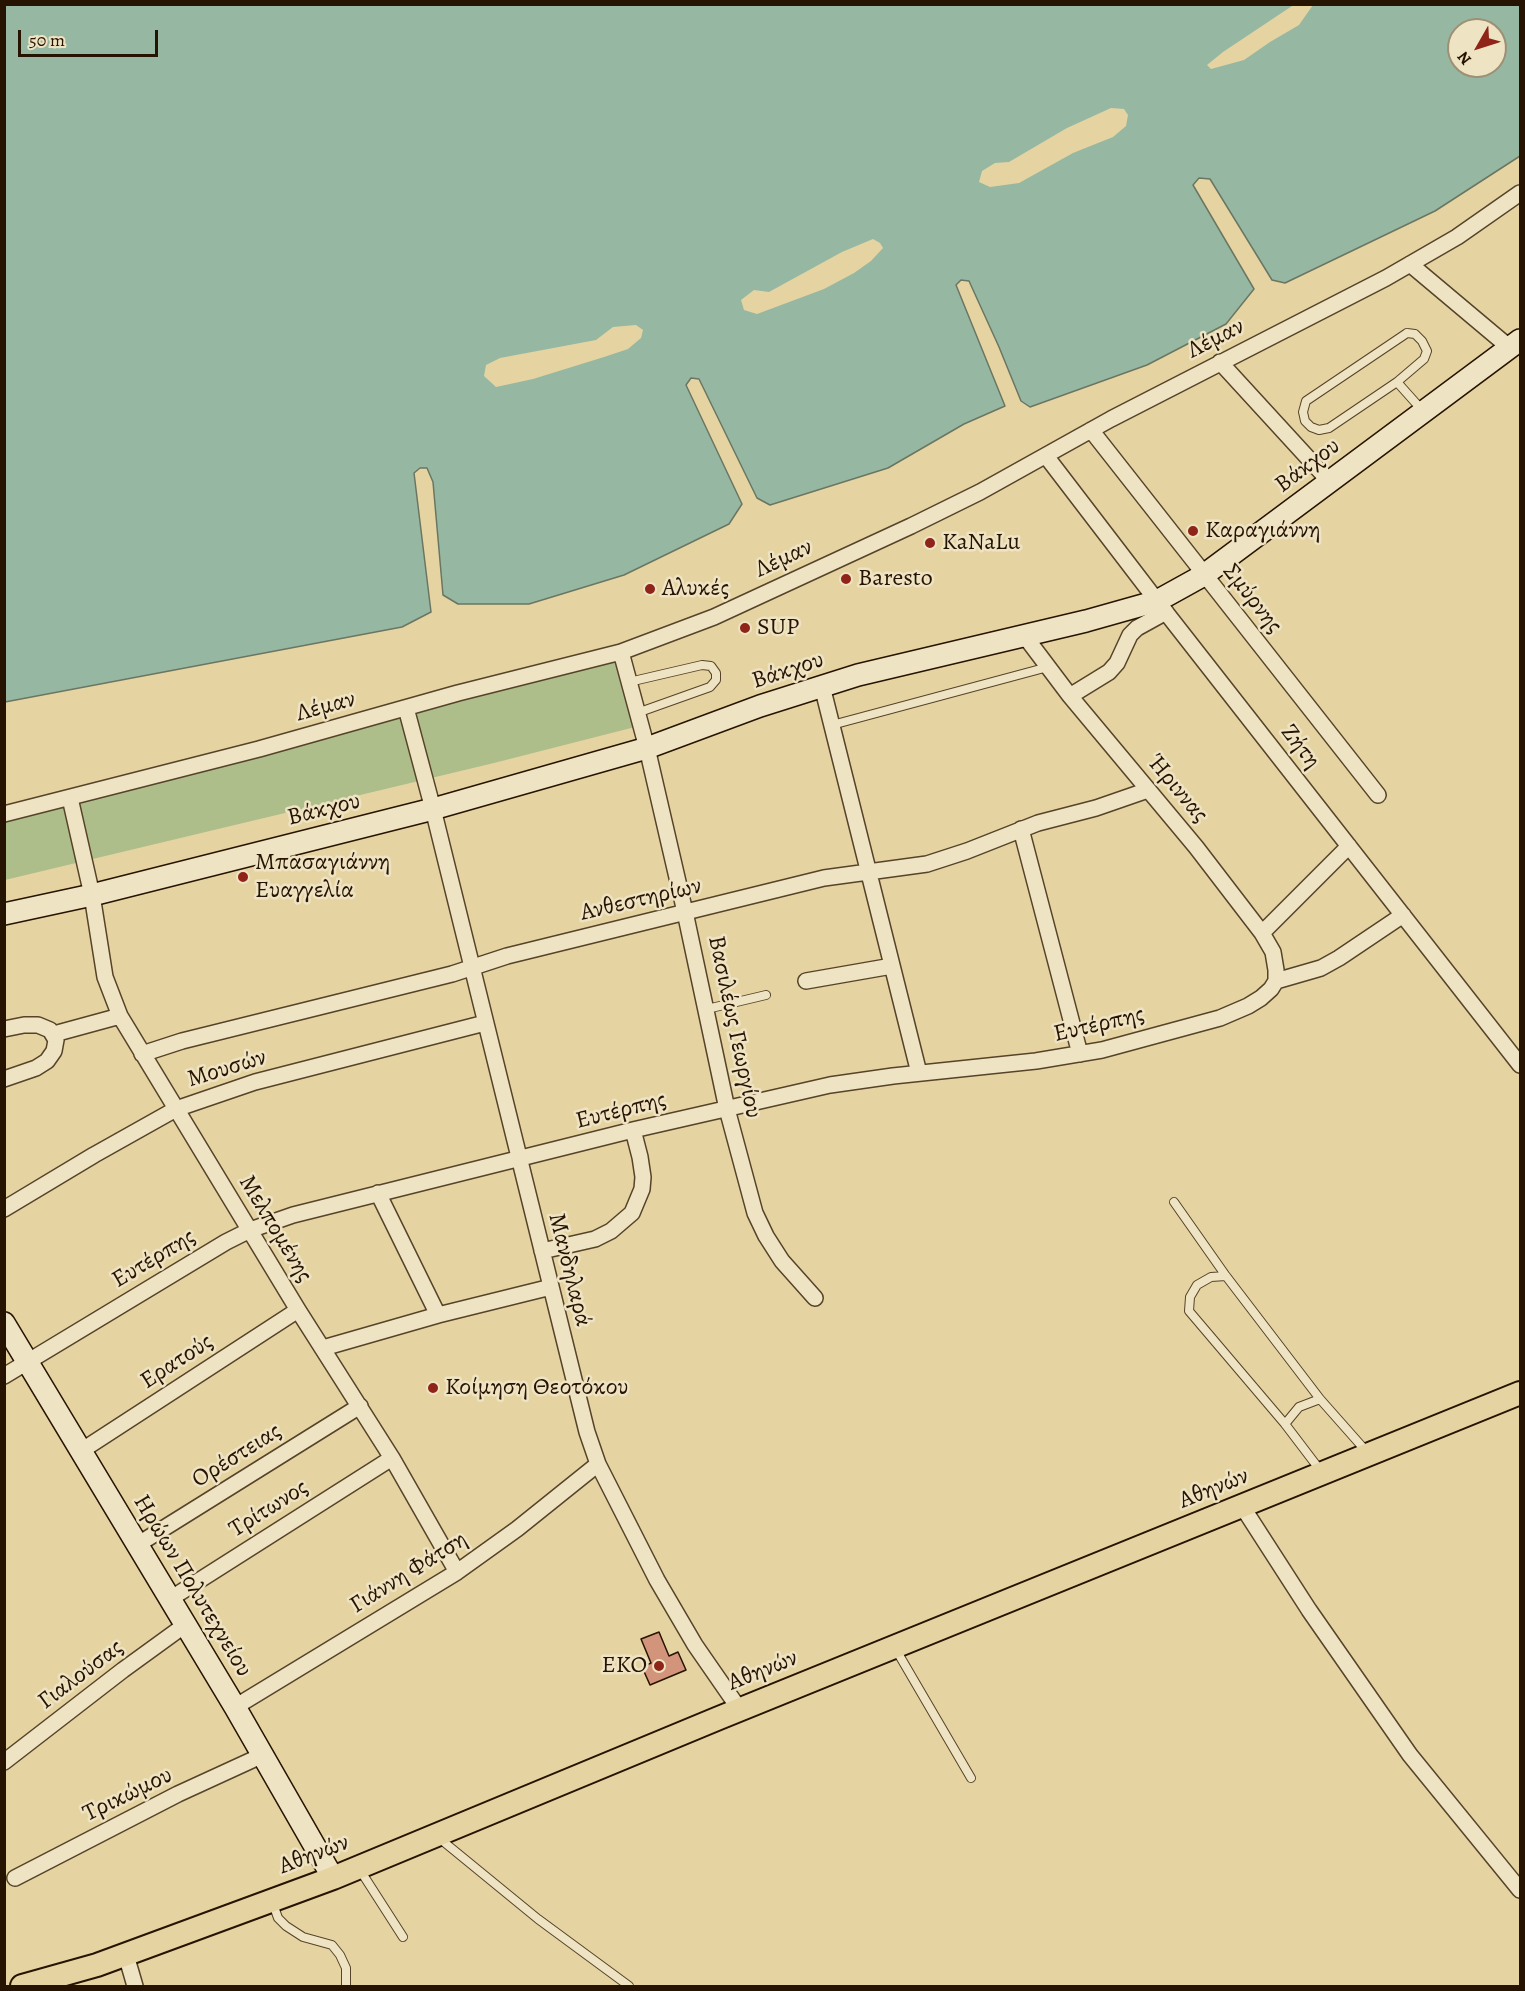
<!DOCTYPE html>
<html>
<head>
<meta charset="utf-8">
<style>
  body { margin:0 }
  #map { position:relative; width:1525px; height:1991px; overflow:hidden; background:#e5d4a2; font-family:Alegreya,serif }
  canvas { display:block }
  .frame { position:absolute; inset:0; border:6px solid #271301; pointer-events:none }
  .north { position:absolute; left:1447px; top:18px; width:60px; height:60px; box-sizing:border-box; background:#eee3c3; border:2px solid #9e9075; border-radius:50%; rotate:231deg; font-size:16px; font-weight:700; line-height:24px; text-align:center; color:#271301 }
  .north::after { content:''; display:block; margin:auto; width:21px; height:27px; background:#8f2418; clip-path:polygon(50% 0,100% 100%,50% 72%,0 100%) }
  .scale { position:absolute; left:18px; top:30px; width:140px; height:27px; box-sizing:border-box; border:3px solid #271301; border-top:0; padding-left:8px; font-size:18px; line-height:21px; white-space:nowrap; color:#271301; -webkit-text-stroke:4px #eee3c3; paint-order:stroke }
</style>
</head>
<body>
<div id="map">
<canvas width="1525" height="1991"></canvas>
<div class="frame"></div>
<div class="north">N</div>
<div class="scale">50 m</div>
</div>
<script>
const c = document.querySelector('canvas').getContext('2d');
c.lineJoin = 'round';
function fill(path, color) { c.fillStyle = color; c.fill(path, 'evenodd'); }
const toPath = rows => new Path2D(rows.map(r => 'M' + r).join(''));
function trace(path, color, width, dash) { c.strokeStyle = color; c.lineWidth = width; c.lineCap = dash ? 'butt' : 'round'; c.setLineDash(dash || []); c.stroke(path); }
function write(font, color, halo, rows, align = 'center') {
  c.font = font + ' Alegreya,serif'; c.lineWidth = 5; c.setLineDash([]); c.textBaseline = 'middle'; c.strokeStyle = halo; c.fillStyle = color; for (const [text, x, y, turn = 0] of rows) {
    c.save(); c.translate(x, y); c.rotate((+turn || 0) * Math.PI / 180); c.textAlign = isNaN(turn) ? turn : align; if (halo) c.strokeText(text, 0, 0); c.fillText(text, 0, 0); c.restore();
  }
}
fill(toPath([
  [618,658,635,727,494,763,5,880,4,821,92,800]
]), '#aebe8a');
const water = toPath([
  [5,5,1520,5,1520,156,1435,211,1285,283,1272,280,1210,179,1199,178,1193,185,1254,289,1226,324,1147,365,1030,407,1021,401,999,347,969,281,961,280,956,285,1005,406,964,424,888,468,770,505,757,498,699,379,691,378,686,385,742,504,729,524,624,575,529,604,458,604,443,595,433,482,427,468,420,468,414,473,431,612,402,627,5,702,5,5],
  [1459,30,1495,30,1495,66,1459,66,1459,30]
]);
fill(water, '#96b8a2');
trace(water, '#6a7662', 1.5);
fill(toPath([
  [1295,4,1313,5,1299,25,1270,42,1244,60,1211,69,1207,65,1223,52],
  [1111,108,1124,109,1128,115,1126,126,1113,137,1073,153,1019,183,990,187,979,182,982,171,995,163,1009,162,1067,128],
  [873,239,880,243,883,248,871,261,854,273,824,289,757,314,744,310,741,300,754,290,769,292,842,252],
  [636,325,643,330,641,338,628,349,604,357,533,379,496,387,484,376,486,365,500,358,596,340,613,327]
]), '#e5d4a2');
const building = toPath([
  [659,1632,669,1656,678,1652,686,1670,650,1685,642,1667,651,1663,641,1639,659,1632]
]);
fill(building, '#d2947a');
trace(building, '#271301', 1.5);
const lane = toPath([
  [1407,333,1415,334,1422,341,1427,351,1424,359,1397,382,1329,428,1319,430,1311,427,1305,421,1303,412,1306,401,1407,333],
  [1397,382,1422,410],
  [629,682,702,665,711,666,716,673,716,680,710,687,637,713],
  [832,725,1048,667],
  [707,1009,766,995],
  [1174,1202,1226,1276,1320,1399,1366,1451],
  [1226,1276,1211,1277,1197,1285,1190,1297,1189,1311,1285,1424,1320,1470],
  [1285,1424,1299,1407,1320,1399],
  [895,1648,971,1778],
  [439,1838,538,1919,629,1986],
  [360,1870,403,1937],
  [272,1901,278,1918,286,1926,303,1937,332,1945,340,1955,346,1968,346,1986]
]);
const street = toPath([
  [1410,264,1510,348],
  [1220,362,1330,482],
  [1091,430,1378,795],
  [1046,456,1157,601,1520,1065],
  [621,652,647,748,685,912,727,1109,755,1213,766,1236,782,1261,815,1298],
  [822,686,919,1073],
  [1070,696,1109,672,1117,663,1130,635,1137,628,1166,612],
  [406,708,433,809,587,1432,598,1464,657,1580,695,1645,740,1710],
  [70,798,92,895,105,977,120,1016,298,1310,392,1458,457,1572],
  [4,814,259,749,458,693,621,652,714,617,911,526,980,492,1111,419,1386,278,1457,237,1520,193],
  [1021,829,1080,1054],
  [1262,933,1349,846],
  [806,981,892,966],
  [1276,981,1321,968,1339,958,1403,915],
  [4,1029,24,1025,38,1025,50,1030,56,1040,54,1051,47,1061,36,1068,4,1079],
  [54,1034,120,1016],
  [142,1054,182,1041,452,974,507,956,824,878,927,864,967,851,1038,823,1096,808,1148,790],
  [378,1193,438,1315],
  [4,1209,94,1155,176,1109,255,1082,485,1023],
  [542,1251,595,1239,611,1231,632,1213,642,1189,643,1177,640,1157,633,1130],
  [323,1348,438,1315,551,1287],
  [4,1376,226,1242,250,1230,293,1215,633,1130,830,1085,893,1076,1036,1061,1102,1050,1220,1018,1248,1006,1261,998,1271,989,1276,981,1276,970,1273,952,1262,933,1196,847,1070,696,1024,635],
  [81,1451,298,1310],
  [1242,1506,1309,1610,1410,1755,1520,1890],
  [137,1545,360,1406],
  [170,1599,392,1458],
  [235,1707,457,1572,517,1529,598,1464],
  [4,1762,123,1670,185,1625],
  [15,1878,178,1794,263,1755],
  [126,1955,135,1986]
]);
const secondary = toPath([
  [4,914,92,895,433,809,647,748,760,706,858,675,1086,621,1157,601,1204,575,1520,340],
  [4,1323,235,1707,333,1878]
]);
const primary = toPath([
  [22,1986,97,1965,333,1878,719,1718,1520,1393]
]);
trace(lane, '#564329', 10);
trace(street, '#564329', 18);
trace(secondary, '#271301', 24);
trace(primary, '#271301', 26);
trace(lane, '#eee3c3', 8);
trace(street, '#eee3c3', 15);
trace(secondary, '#eee3c3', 21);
trace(primary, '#e5d4a2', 22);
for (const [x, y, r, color] of [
  [1193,531,6,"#8f2418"],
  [930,543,6,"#8f2418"],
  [846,579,6,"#8f2418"],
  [650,589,6,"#8f2418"],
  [745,628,6,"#8f2418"],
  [243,877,6,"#8f2418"],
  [433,1388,6,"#8f2418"],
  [659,1666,6,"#8f2418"]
]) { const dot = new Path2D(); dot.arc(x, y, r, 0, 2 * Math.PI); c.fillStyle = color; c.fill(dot); trace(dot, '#eee3c3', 2); }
write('24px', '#271301', '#eee3c3', [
  ["Λέμαν",1216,339,-27],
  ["Βάκχου",1308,466,-37],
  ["Λέμαν",784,559,-25],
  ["Σμύρνης",1252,599,52],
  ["Βάκχου",788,671,-18],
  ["Λέμαν",326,707,-15],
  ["Ζήτη",1300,747,52],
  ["Ήριννας",1177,789,50],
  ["Βάκχου",324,810,-14],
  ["Ανθεστηρίων",641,900,-13],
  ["Ευτέρπης",1099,1025,-13],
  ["Βασιλέως Γεωργίου",734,1027,78],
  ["Μουσών",227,1069,-17],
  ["Ευτέρπης",621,1111,-14],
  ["Μελπομένης",275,1229,59],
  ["Ευτέρπης",154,1259,-31],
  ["Μανδηλαρά",569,1270,76],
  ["Ερατούς",177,1362,-33],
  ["Ορέστειας",237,1456,-32],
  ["Αθηνών",1214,1489,-22],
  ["Τρίτωνος",269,1509,-32],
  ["Γιάννη Φάτση",409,1573,-32],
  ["Ηρώων Πολυτεχνείου",192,1586,59],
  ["Αθηνών",763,1671,-22],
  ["Γιαλούσας",81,1675,-37],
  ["Τρικώμου",128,1795,-26],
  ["Αθηνών",314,1855,-21]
]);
write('24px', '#271301', '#eee3c3', [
  ["Καραγιάννη",1205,531],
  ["KaNaLu",942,543],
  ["Baresto",858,579],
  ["Αλυκές",662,589],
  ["SUP",757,628],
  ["Μπασαγιάννη",255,863],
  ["Ευαγγελία",255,891],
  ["Κοίμηση Θεοτόκου",445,1388],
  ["EKO",647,1666,"right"]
], 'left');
</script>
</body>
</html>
